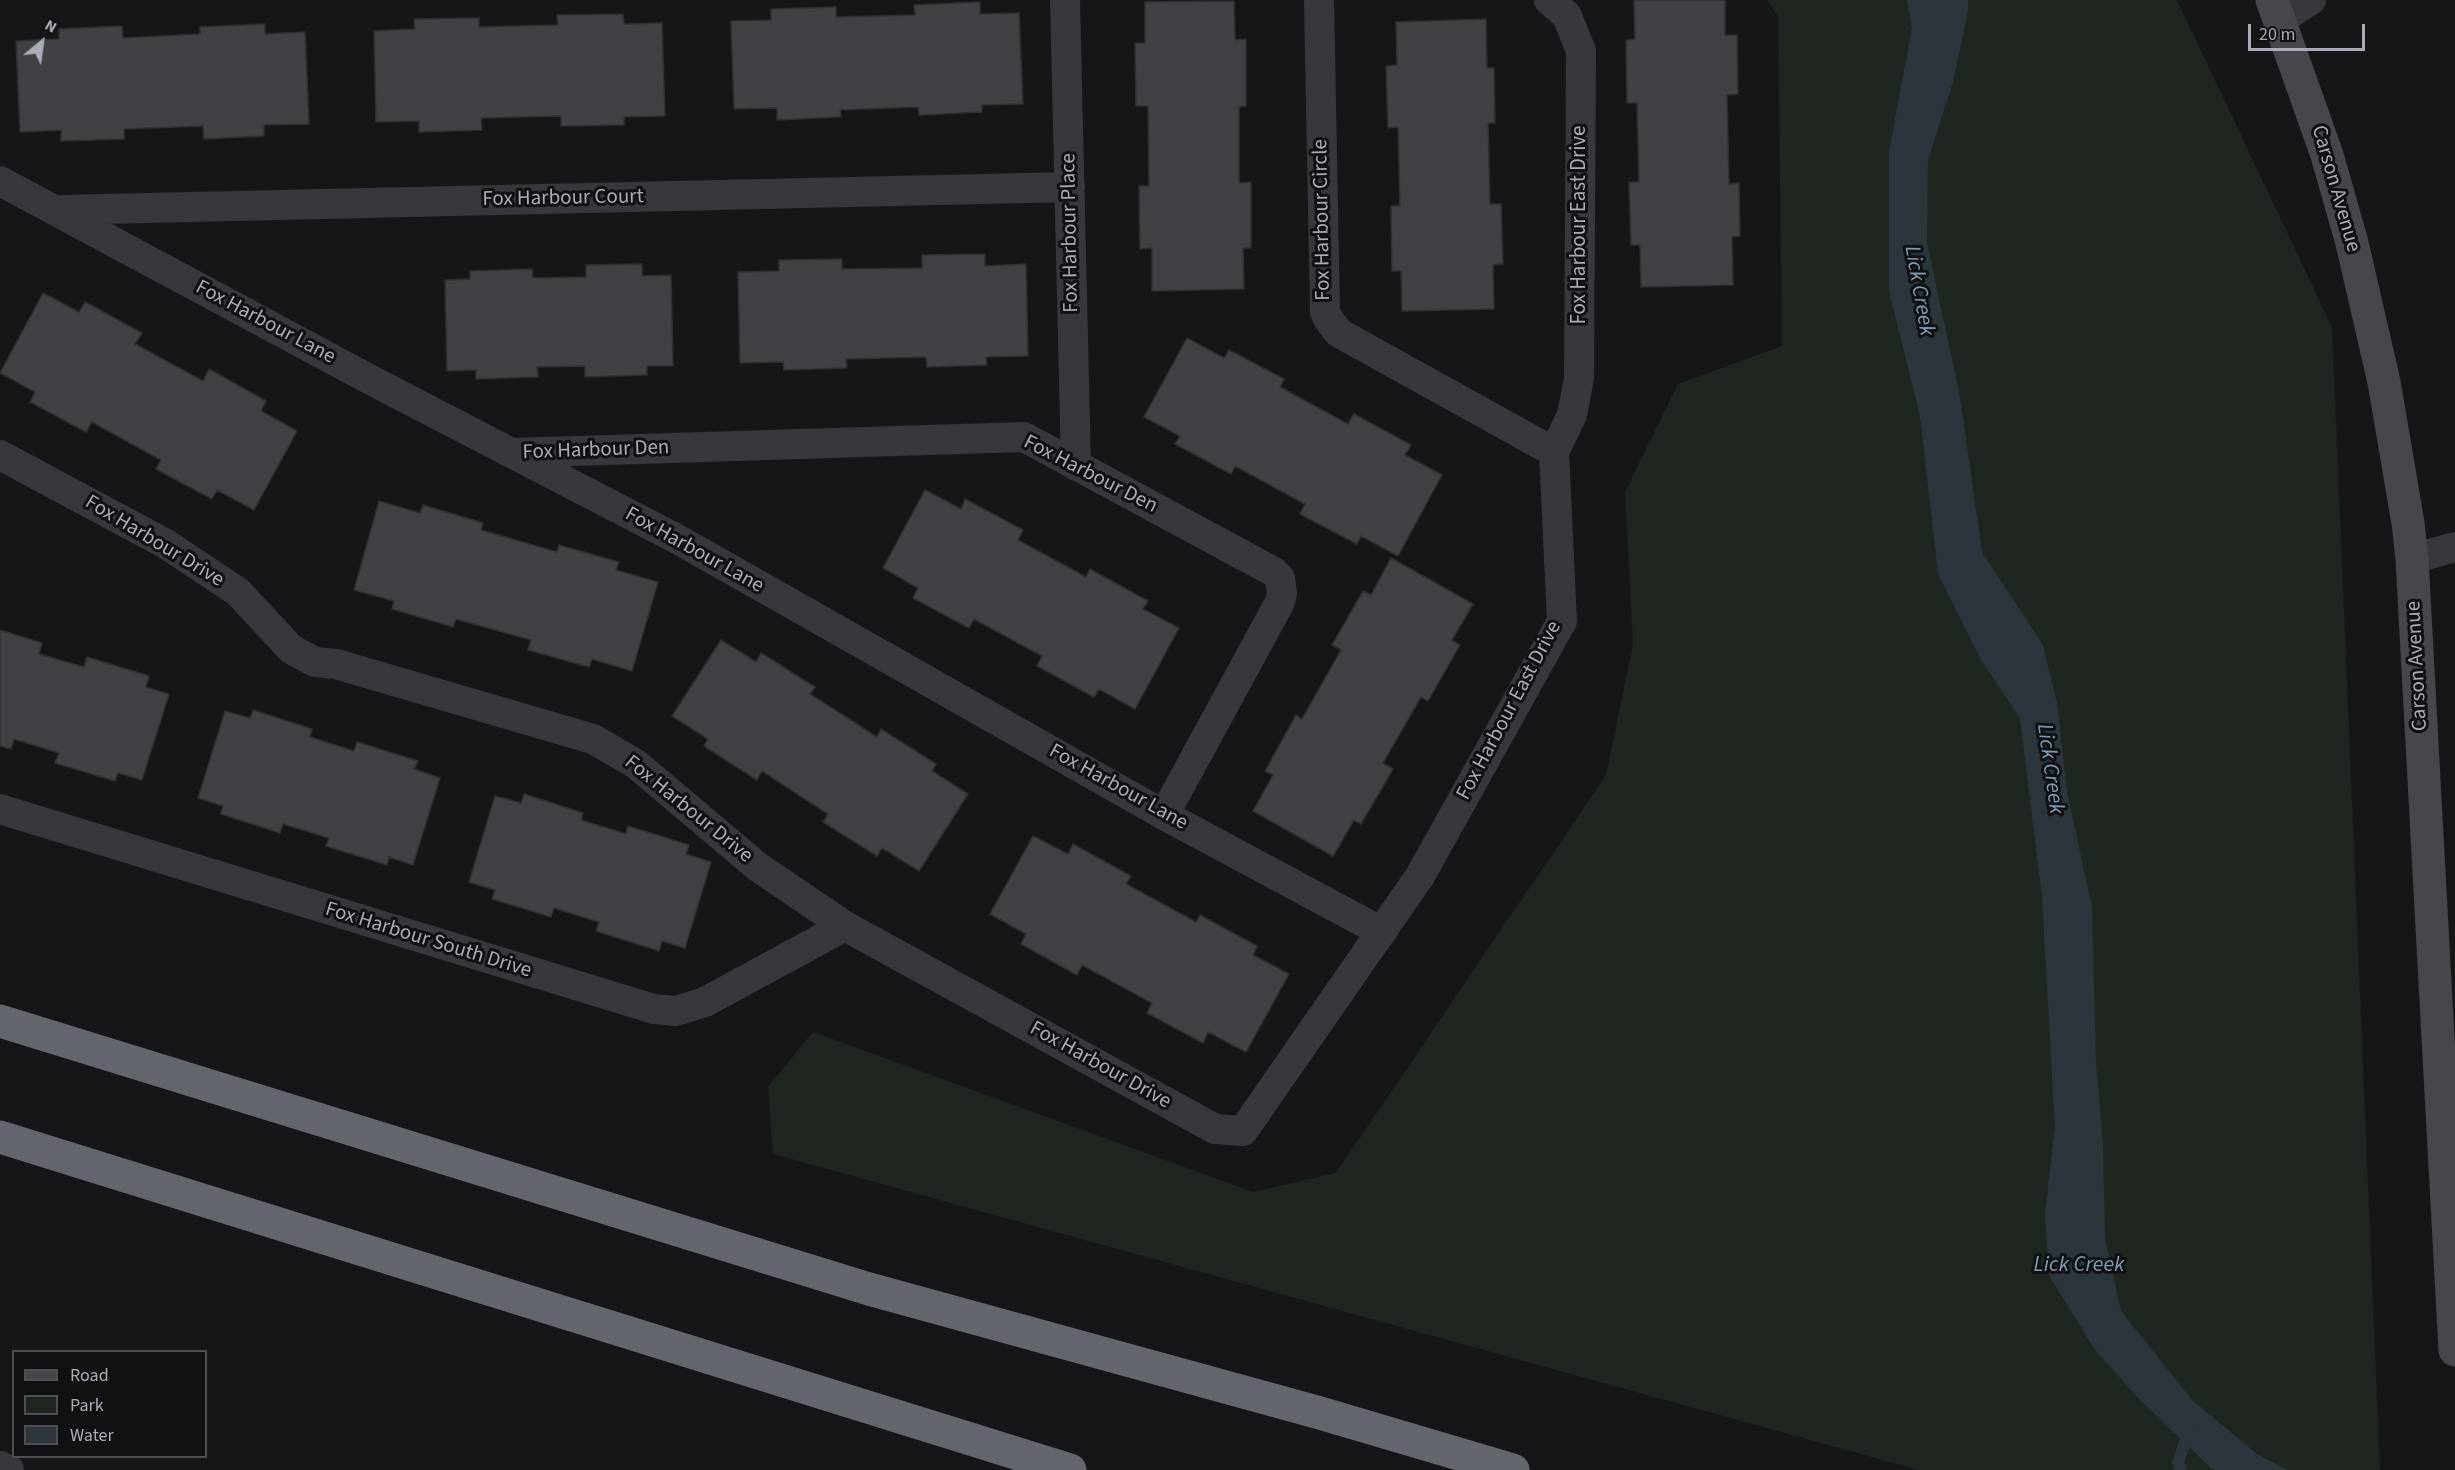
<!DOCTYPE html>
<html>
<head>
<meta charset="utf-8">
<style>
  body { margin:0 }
  #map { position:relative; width:2455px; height:1470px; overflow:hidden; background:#161618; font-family:"Source Sans 3",sans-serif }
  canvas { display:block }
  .legend { position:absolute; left:12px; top:1350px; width:195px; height:108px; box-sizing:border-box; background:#111113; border:2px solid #4d4f55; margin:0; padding:8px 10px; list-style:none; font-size:18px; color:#a8adb8 }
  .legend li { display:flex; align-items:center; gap:12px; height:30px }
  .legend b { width:30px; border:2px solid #4d4f55 }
  .north { position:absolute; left:12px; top:12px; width:60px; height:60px; -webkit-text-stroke:4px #111113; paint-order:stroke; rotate:29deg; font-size:16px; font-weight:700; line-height:24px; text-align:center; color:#a8adb8 }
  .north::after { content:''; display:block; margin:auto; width:21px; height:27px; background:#a8adb8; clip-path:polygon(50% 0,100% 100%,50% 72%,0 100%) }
  .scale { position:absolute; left:2248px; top:24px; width:117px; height:27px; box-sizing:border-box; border:3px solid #a8adb8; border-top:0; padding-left:8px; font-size:18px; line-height:21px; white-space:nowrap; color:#a8adb8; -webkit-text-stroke:4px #111113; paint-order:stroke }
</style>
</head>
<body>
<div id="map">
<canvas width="2455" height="1470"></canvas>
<ul class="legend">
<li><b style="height:8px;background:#45474d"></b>Road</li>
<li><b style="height:16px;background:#1e261f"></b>Park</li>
<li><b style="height:16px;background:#2c353c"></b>Water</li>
</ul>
<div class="north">N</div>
<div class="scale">20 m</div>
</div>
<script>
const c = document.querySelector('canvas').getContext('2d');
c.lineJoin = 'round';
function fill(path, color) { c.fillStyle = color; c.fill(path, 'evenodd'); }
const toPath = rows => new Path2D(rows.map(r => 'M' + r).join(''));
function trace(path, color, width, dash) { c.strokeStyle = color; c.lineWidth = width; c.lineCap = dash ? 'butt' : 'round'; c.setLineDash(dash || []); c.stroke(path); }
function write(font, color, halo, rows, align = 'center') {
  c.font = font + ' "Source Sans 3",sans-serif'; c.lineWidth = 6; c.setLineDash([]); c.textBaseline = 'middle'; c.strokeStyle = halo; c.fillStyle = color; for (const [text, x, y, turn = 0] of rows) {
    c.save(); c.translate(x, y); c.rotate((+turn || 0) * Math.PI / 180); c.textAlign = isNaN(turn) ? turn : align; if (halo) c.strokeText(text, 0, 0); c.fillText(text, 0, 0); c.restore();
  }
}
fill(toPath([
  [1767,0,2177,0,2332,327,2380,1470,1919,1470,773,1154,768,1087,813,1032,1253,1192,1336,1173,1606,775,1633,644,1625,492,1678,384,1782,346,1778,17]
]), '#1e261f');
fill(toPath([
  [1907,0,1968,0,1968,12,1953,82,1928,160,1927,243,1960,396,1982,552,2043,645,2057,703,2067,792,2092,907,2096,1061,2103,1144,2105,1238,2121,1311,2192,1400,2257,1454,2288,1470,2215,1470,2211,1468,2142,1402,2095,1350,2049,1275,2045,1213,2055,1128,2042,896,2020,718,1980,658,1938,574,1920,416,1889,291,1889,151,1912,28]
]), '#2c353c');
trace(toPath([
  [2181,1470,2178,1462,2190,1429]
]), '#2c353c', 12);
const building = toPath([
  [1634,0,1725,0,1725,35,1737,35,1738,94,1727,95,1729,184,1739,183,1740,236,1732,237,1733,285,1641,287,1640,245,1631,245,1629,182,1639,182,1637,103,1627,103,1626,40,1635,39,1634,0],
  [1234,1,1235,40,1246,39,1246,106,1239,107,1239,183,1251,182,1251,248,1243,248,1244,289,1152,291,1152,248,1140,249,1139,186,1149,186,1148,106,1136,106,1135,43,1145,43,1145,2,1234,1],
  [980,2,980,14,1019,13,1023,104,982,105,982,112,919,115,918,107,840,110,841,117,777,120,777,108,734,109,731,21,771,20,771,9,836,7,836,17,915,15,914,5,980,2],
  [623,14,624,24,662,23,665,116,624,117,624,125,561,126,561,116,481,118,482,130,419,132,419,121,376,122,374,31,415,29,414,19,479,18,479,27,558,25,557,15,623,14],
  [1486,19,1487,68,1494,68,1495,123,1488,123,1490,204,1501,204,1503,264,1493,265,1494,309,1402,311,1401,271,1392,271,1391,206,1400,206,1398,127,1388,128,1386,66,1397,65,1396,22,1486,19],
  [265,24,265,34,305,32,309,124,264,125,264,136,204,139,203,126,124,129,124,139,61,141,61,130,20,132,16,41,59,39,59,29,122,26,123,38,200,34,200,27,265,24],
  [985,254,985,266,1026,264,1028,356,986,357,987,365,927,367,926,357,846,359,847,368,784,370,783,362,740,363,738,272,779,271,779,260,842,259,842,269,922,268,922,255,985,254],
  [642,264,642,276,671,275,673,366,647,366,647,375,585,377,585,366,537,367,538,377,476,379,476,370,447,371,445,280,470,279,470,271,532,269,533,278,586,277,586,265,642,264],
  [43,293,79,312,85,302,142,333,135,344,203,381,209,369,266,401,261,411,297,431,254,510,217,490,212,499,156,469,161,460,92,422,86,432,30,402,35,392,0,373,43,293],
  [1187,338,1224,358,1229,350,1284,379,1280,387,1348,424,1354,414,1411,445,1405,455,1442,475,1398,556,1361,536,1357,544,1300,514,1305,504,1235,466,1231,474,1175,444,1180,436,1144,417,1187,338],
  [925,490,961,509,965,499,1023,530,1018,540,1086,577,1090,569,1148,601,1143,609,1179,628,1135,709,1099,689,1094,697,1037,666,1042,656,974,619,969,628,913,598,918,588,883,568,925,490],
  [379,501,420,513,423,505,483,523,481,530,557,552,559,545,619,562,616,570,658,582,632,671,592,659,589,667,528,650,531,640,456,619,453,627,392,609,394,601,354,590,379,501],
  [1391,558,1473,604,1452,640,1460,645,1428,701,1421,697,1383,763,1393,769,1361,824,1354,820,1333,856,1253,811,1273,775,1265,771,1296,715,1302,719,1341,650,1332,645,1363,591,1371,595,1391,558],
  [0,630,42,643,39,654,84,667,87,657,149,676,146,687,169,694,142,780,118,773,115,781,55,763,59,753,14,739,11,749,0,746,0,630],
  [721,640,756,662,761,653,815,687,810,694,877,737,881,729,936,764,932,771,968,794,919,871,882,848,877,856,823,822,828,814,762,771,757,780,704,746,708,739,672,716,721,640],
  [253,710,312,729,310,737,354,751,357,742,418,761,414,769,440,778,413,865,389,857,387,865,326,846,329,838,283,824,280,833,221,814,223,806,198,798,225,711,250,718,253,710],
  [524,794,583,813,581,820,626,834,628,826,689,845,686,854,711,862,685,948,662,941,659,951,596,931,599,922,554,908,551,917,492,899,495,890,469,882,495,796,521,803,524,794],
  [1033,836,1068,854,1073,844,1131,876,1126,884,1196,922,1200,915,1257,946,1253,955,1289,974,1246,1052,1208,1032,1203,1043,1147,1013,1152,1003,1082,965,1077,975,1021,944,1026,934,990,914,1033,836]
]);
fill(building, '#404145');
trace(building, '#303034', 1.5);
trace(toPath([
  [1065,0,1076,466],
  [1319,0,1325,312,1329,320,1339,333,1554,452],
  [2280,20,2311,0],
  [0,181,369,379,679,540,1164,815,1382,932],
  [59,210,1070,187],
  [512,453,1024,437,1274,572,1280,578,1282,593,1280,602,1164,815],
  [0,455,166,544,238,592,291,649,315,662,336,664,593,739,636,764,758,867,845,926,1215,1129,1243,1131,1420,876,1562,621,1554,452,1572,415,1579,378,1581,51,1567,16,1549,0],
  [2412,559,2455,547],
  [0,809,654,1009,676,1011,705,1002,845,926],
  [0,1466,9,1470]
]), '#37383d', 30);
trace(toPath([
  [2272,0,2327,155,2352,243,2384,382,2408,523,2412,559,2455,1350]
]), '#45474d', 33);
trace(toPath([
  [0,1021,869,1289,1320,1413,1513,1470],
  [0,1137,1070,1470]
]), '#63666e', 33);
write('21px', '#a8adb8', '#111113', [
  ["Carson Avenue",2335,189,74],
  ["Fox Harbour Court",563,199,-1],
  ["Fox Harbour Circle",1323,220,-91],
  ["Fox Harbour East Drive",1580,225,-90],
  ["Fox Harbour Place",1071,233,-91],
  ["Fox Harbour Lane",265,323,28],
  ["Fox Harbour Den",596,451,-2],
  ["Fox Harbour Den",1090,475,27],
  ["Fox Harbour Drive",154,542,31],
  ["Fox Harbour Lane",694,551,29],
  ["Carson Avenue",2418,666,-93],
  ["Fox Harbour East Drive",1510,711,-62],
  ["Fox Harbour Lane",1118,788,29],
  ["Fox Harbour Drive",688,810,39],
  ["Fox Harbour South Drive",428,941,17],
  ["Fox Harbour Drive",1100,1066,29]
]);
write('italic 22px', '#7f9bb3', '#111113', [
  ["Lick Creek",1918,291,80],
  ["Lick Creek",2049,769,82],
  ["Lick Creek",2079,1266]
]);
</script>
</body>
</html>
